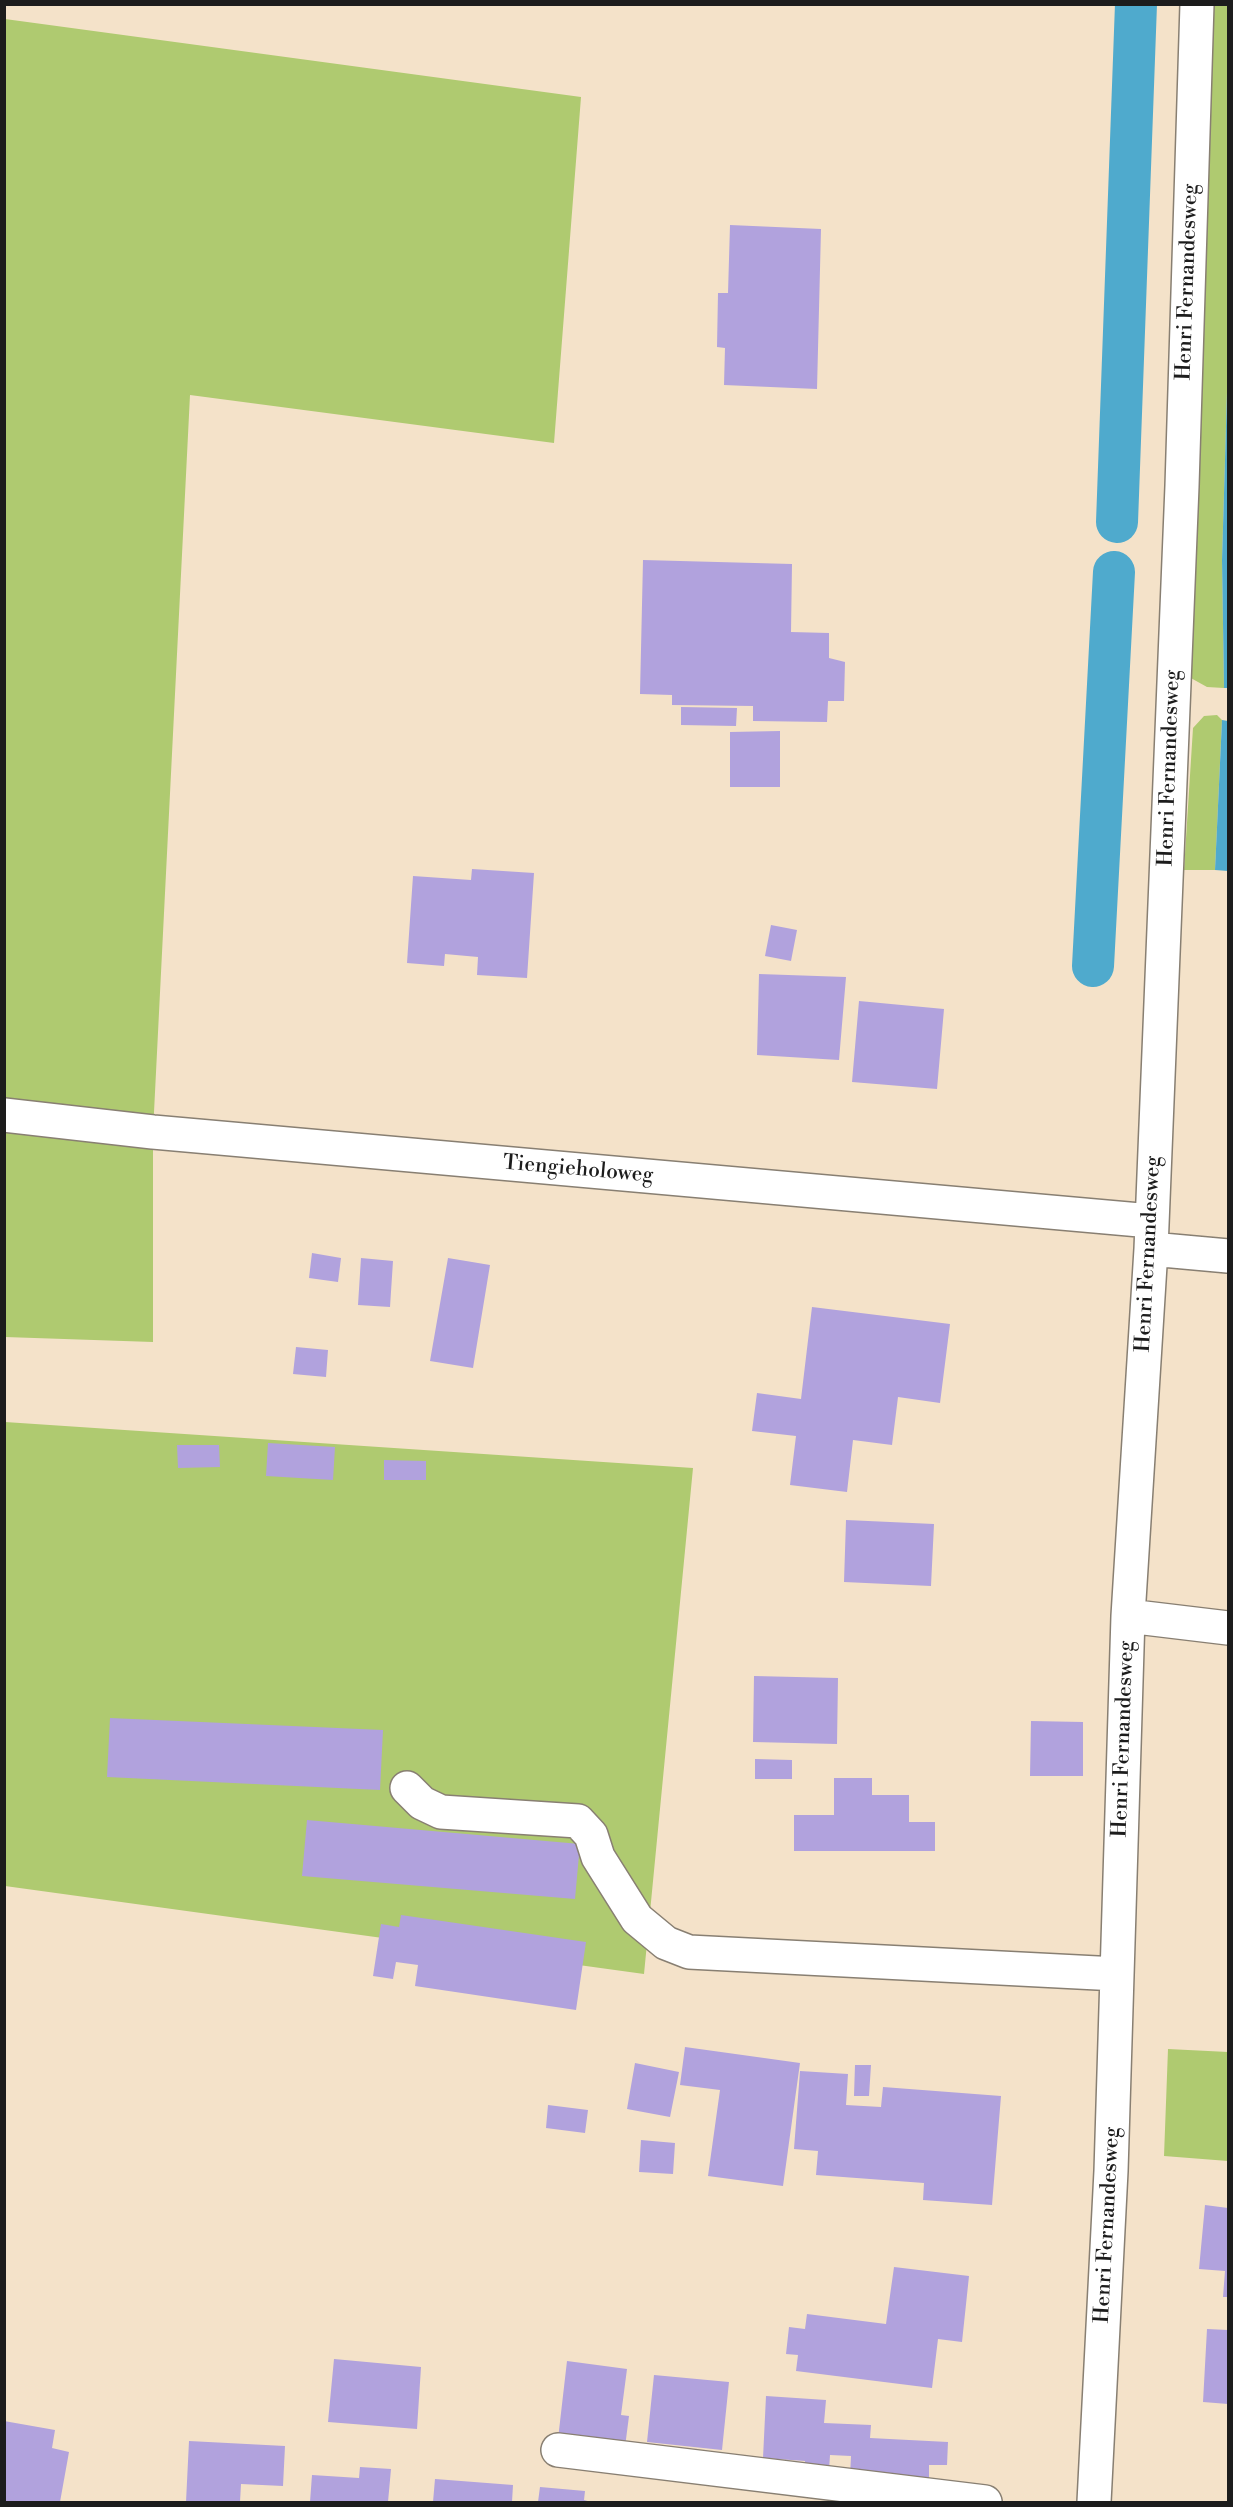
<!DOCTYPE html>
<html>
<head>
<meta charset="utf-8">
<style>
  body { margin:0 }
  #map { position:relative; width:1233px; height:2507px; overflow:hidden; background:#f4e2c9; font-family:"Libre Bodoni",serif }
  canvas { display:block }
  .frame { position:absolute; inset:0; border:6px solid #1c1c1c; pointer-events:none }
</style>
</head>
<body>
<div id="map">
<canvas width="1233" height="2507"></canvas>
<div class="frame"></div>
</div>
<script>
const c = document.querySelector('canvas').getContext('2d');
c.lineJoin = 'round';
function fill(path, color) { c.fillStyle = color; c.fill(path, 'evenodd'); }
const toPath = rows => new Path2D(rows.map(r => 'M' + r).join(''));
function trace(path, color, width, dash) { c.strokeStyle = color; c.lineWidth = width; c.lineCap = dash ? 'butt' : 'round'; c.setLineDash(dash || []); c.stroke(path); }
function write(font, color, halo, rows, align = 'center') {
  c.font = font + ' "Libre Bodoni",serif'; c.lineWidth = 6; c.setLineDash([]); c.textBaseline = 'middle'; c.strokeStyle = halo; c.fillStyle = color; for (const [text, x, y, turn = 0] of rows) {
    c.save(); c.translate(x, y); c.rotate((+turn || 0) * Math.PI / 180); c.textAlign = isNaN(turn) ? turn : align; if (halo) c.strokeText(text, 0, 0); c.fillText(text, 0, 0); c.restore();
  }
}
fill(toPath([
  [1214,5,1228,5,1228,359,1222,560,1224,688,1207,687,1189,677],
  [5,19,581,97,554,443,190,395,153,1132,153,1342,5,1337],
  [1217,715,1222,720,1215,870,1184,870,1193,728,1204,716],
  [5,1422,693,1468,644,1974,5,1886],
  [1168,2049,1228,2052,1228,2161,1164,2156]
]), '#afca70');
fill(toPath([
  [1228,359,1228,688,1224,688,1222,560],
  [1222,720,1228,721,1228,871,1215,870]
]), '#4faacd');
trace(toPath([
  [1117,522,1136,4],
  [1093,966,1114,572]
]), '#4faacd', 42);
fill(toPath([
  [730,225,821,229,817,389,724,385,725,348,717,347,718,293,728,293],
  [643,560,792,564,791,632,829,633,829,658,845,662,844,701,828,701,827,722,753,721,753,706,672,705,672,695,640,694],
  [681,707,737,708,736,726,681,725],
  [780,731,780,787,730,787,730,732],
  [472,869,534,873,527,978,477,975,478,957,445,954,444,966,407,963,413,876,471,880],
  [771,925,797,930,791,961,765,956],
  [759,974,846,977,839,1060,757,1055],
  [859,1001,944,1009,937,1089,852,1082],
  [312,1253,341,1258,338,1282,309,1278],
  [361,1258,393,1261,390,1307,358,1305],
  [448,1258,490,1265,473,1368,430,1361],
  [812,1307,950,1324,940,1403,898,1397,892,1445,853,1440,847,1492,790,1485,796,1436,752,1431,757,1393,801,1399],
  [296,1347,328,1350,326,1377,293,1374],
  [268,1443,335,1447,333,1480,266,1476],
  [177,1445,219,1445,220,1467,178,1468],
  [384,1460,426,1461,426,1480,384,1480],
  [846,1520,934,1524,931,1586,844,1582],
  [754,1676,838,1678,837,1744,753,1742],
  [110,1718,383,1730,380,1790,107,1777],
  [1031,1721,1083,1722,1083,1776,1030,1776],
  [755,1759,792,1760,792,1779,755,1779],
  [834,1778,872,1778,872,1795,909,1795,909,1822,935,1822,935,1851,794,1851,794,1815,834,1815],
  [307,1820,580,1844,575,1899,302,1876],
  [401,1915,586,1942,576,2010,415,1986,418,1965,396,1962,393,1979,373,1976,381,1924,399,1927],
  [685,2047,800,2063,783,2186,708,2176,720,2090,680,2085],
  [635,2063,679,2072,670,2117,627,2109],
  [855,2065,871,2065,869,2096,854,2096],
  [800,2071,848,2074,846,2105,881,2107,883,2087,1001,2096,992,2205,923,2200,924,2183,816,2175,818,2151,794,2149],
  [548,2105,588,2110,585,2133,546,2128],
  [641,2140,675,2143,673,2174,639,2172],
  [1205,2205,1228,2208,1228,2297,1223,2297,1225,2271,1199,2269],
  [894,2267,969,2276,962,2342,938,2339,932,2388,796,2371,798,2355,786,2354,789,2327,805,2329,807,2314,886,2324],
  [1207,2329,1228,2330,1228,2404,1203,2402],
  [334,2359,421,2367,417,2429,328,2422],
  [567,2361,627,2369,621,2415,629,2416,625,2447,558,2439],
  [654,2375,729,2382,722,2450,647,2442],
  [766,2396,826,2400,824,2423,871,2425,870,2438,948,2442,947,2465,929,2465,929,2480,850,2477,851,2456,830,2455,829,2470,804,2469,805,2461,763,2458],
  [4,2421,55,2430,52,2448,69,2452,60,2502,4,2502],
  [189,2441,285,2446,283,2486,241,2484,240,2502,186,2502],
  [360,2467,391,2469,388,2502,310,2502,312,2475,359,2478],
  [435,2479,513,2485,512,2502,433,2502],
  [540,2487,585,2491,584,2500,591,2502,538,2502]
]), '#b1a2dd');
const minor = toPath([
  [4,1115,153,1132,1151,1221],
  [1151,1249,1228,1256],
  [1128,1616,1228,1628],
  [407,1788,422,1803,441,1812,578,1821,591,1835,598,1857,637,1919,666,1943,689,1952,1117,1974],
  [558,2450,985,2502],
  [1094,2502,1111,2171,1128,1616,1151,1249,1182,486,1197,4]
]);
trace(minor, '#887f72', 36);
trace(minor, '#fff', 33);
write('21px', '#1c1c1c', '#fff', [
  ["Henri Fernandesweg",1188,282,-88],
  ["Henri Fernandesweg",1170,768,-88],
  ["Tiengieholoweg",578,1170,5],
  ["Henri Fernandesweg",1149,1254,-87],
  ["Henri Fernandesweg",1124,1739,-88],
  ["Henri Fernandesweg",1108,2225,-87]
]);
</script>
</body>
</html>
